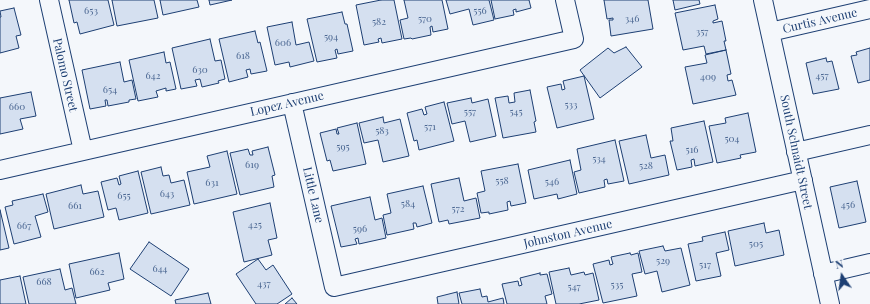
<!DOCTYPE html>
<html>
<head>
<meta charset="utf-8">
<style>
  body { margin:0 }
  #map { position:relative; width:870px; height:304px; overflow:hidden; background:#f4f7fb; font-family:"Playfair Display",serif }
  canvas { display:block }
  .north { position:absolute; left:822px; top:256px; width:40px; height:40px; -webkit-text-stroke:3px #f4f7fb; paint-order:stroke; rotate:347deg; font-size:11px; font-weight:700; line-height:16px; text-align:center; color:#1d3f73 }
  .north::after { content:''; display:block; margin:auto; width:14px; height:18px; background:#1d3f73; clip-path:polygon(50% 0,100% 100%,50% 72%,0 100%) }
</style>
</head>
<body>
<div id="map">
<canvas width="870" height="304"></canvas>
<div class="north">N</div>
</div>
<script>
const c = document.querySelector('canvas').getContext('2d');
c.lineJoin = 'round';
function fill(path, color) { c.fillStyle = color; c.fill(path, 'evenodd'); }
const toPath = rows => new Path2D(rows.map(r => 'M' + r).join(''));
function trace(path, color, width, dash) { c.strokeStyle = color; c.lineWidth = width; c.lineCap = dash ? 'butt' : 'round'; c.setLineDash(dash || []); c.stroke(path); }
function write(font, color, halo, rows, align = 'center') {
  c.font = font + ' "Playfair Display",serif'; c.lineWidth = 3; c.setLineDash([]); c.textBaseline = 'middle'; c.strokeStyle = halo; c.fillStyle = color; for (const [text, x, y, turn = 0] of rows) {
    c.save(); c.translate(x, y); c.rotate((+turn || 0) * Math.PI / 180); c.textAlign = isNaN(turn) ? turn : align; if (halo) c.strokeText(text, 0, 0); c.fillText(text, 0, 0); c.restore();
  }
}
const building = toPath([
  [69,0,108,0,114,25,80,34,77,22,74,23,69,0],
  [112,0,154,0,158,18,117,26,112,0],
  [160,0,197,0,199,7,163,15,160,0],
  [209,0,232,0,210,5,209,0],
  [381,0,394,0,402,39,382,43,381,38,378,39,379,42,364,45,356,5,381,0],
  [404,0,442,0,448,29,433,32,432,26,430,27,431,35,412,39,411,38,404,39,400,20,408,18,404,0],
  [446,0,489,0,494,20,473,25,469,9,450,14,446,0],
  [491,0,529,0,531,8,516,12,516,9,513,10,514,15,495,19,491,0],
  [604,0,648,0,653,29,611,36,609,20,613,20,613,18,607,19,604,0],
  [673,0,699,0,700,4,675,10,673,0],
  [715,5,718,19,713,21,713,23,722,21,726,41,724,41,726,50,706,54,704,46,683,50,675,13,715,5],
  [14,8,21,35,16,36,19,48,0,53,0,17,1,17,0,11,14,8],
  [342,12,345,24,347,24,353,51,338,54,337,49,335,50,337,58,317,62,307,19,342,12],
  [292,22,296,45,309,42,314,61,290,67,289,62,275,65,267,27,292,22],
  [255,31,258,43,260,42,267,71,251,74,250,69,246,70,248,77,229,82,219,39,255,31],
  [210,39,215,61,221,60,225,79,218,81,219,83,202,87,200,79,195,80,197,86,181,89,172,48,210,39],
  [626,47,642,67,600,98,580,70,608,48,614,53,626,47],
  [870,48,870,80,858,83,851,56,857,55,856,52,870,48],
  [726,50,731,74,727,75,728,81,732,80,736,95,693,104,685,67,707,63,705,55,726,50],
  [164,52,166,63,170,62,176,89,166,91,166,88,156,91,158,97,138,101,129,60,164,52],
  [826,58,827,62,832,61,839,89,813,94,806,63,826,58],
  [120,62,124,82,132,80,136,99,129,100,129,102,108,106,107,100,105,100,106,106,90,109,82,70,120,62],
  [584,76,594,119,557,128,547,87,561,84,562,90,565,89,563,81,584,76],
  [530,90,536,121,534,122,536,132,503,138,495,98,508,96,509,103,515,102,514,93,530,90],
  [31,92,36,116,20,119,23,129,0,134,0,98,31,92],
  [471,98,472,103,488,99,496,136,470,142,465,121,452,124,447,103,471,98],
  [444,102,454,141,419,150,417,140,414,141,407,113,422,109,424,115,427,114,425,107,444,102],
  [748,113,756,152,740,155,741,158,717,163,709,126,726,123,725,118,748,113],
  [383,117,384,123,400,119,409,156,383,162,378,140,364,143,359,123,383,117],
  [704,121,713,162,695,166,694,159,691,160,692,167,677,170,670,141,673,141,671,128,704,121],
  [357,123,366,164,333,171,330,160,327,161,320,133,336,129,337,134,339,134,337,128,357,123],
  [646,135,651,158,665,155,669,175,629,184,619,141,646,135],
  [615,140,624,181,608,184,607,179,604,180,605,187,579,193,574,172,581,170,577,149,615,140],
  [268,147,275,175,272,176,274,187,240,195,230,153,248,149,250,155,253,155,252,151,268,147],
  [227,151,237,194,194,204,187,172,210,167,207,156,227,151],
  [570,160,577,194,558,199,557,194,534,199,528,170,570,160],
  [518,164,526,203,511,206,510,201,507,202,508,210,489,214,489,212,481,213,477,193,485,191,481,171,518,164],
  [161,167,163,176,169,175,171,183,184,180,190,205,151,214,141,172,161,167],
  [138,171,148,213,119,220,116,208,108,210,101,182,117,178,119,185,121,184,119,176,138,171],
  [459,178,464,201,476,198,480,218,449,224,448,220,439,222,431,184,459,178],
  [857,181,866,222,839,228,830,187,857,181],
  [81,185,83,194,98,191,104,217,54,229,46,194,81,185],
  [423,186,432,223,417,227,416,223,413,223,414,229,387,235,383,215,391,213,387,194,423,186],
  [43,194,48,212,35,216,41,237,14,244,5,207,13,205,12,201,43,194],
  [370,197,375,220,382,218,386,238,359,244,358,238,355,239,357,244,341,247,331,206,370,197],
  [270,203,277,238,268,240,272,255,244,262,233,212,270,203],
  [0,210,9,248,0,250,0,210],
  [764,223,766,233,779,230,784,255,735,266,728,231,764,223],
  [725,232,729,250,716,253,721,276,696,281,688,244,703,241,702,237,725,232],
  [149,242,189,269,171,296,130,269,149,242],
  [663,246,665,251,681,248,690,285,662,292,657,271,645,274,639,251,663,246],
  [119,253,124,279,108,283,110,290,76,298,69,264,119,253],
  [630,253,631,255,638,253,642,272,632,274,637,296,603,303,593,264,609,260,610,265,613,264,611,257,630,253],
  [258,259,266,270,273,265,292,294,277,304,256,304,236,274,258,259],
  [569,268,571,275,584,272,585,275,593,273,599,300,579,304,556,304,549,272,569,268],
  [60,269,65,290,72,288,76,304,29,304,23,277,60,269],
  [540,273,540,275,547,274,552,294,545,296,547,304,507,304,502,284,518,281,519,286,522,285,520,278,540,273],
  [20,276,26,304,0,304,0,280,20,276],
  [480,289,482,297,487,296,488,302,503,298,504,304,462,304,459,293,480,289],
  [457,292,459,304,438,304,437,297,457,292],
  [208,293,211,304,176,304,175,300,208,293],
  [292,298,297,304,285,304,292,298]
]);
fill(building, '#d5e0f0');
trace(building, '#1d3f73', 1);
const minor = toPath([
  [49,0,83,151],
  [763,0,830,304],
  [770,32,870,9],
  [292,103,334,287,803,180],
  [796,152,870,135],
  [0,170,574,39,565,0],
  [823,274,870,263]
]);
trace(minor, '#1d3f73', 20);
trace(minor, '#f4f7fb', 18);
write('10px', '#4b6792', null, [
  ["653",91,11],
  ["556",480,11],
  ["570",425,19],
  ["346",632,19],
  ["582",379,22],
  ["357",702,32],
  ["594",331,37],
  ["606",283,43],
  ["618",243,56],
  ["630",200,70],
  ["642",153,76],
  ["457",822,76],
  ["409",708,77],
  ["654",110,90],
  ["533",571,105],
  ["660",17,107],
  ["557",470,112],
  ["545",516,112],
  ["571",430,127],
  ["583",382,131],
  ["504",732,139],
  ["595",343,147],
  ["516",692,150],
  ["534",599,159],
  ["619",252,165],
  ["528",646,166],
  ["558",502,181],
  ["546",552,182],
  ["631",212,183],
  ["643",167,194],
  ["655",124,196],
  ["584",408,204],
  ["456",848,205],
  ["661",75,206],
  ["572",458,209],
  ["425",255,225],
  ["667",24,226],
  ["596",360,229],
  ["505",756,244],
  ["529",663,261],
  ["517",705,265],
  ["644",160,269],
  ["662",97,272],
  ["668",44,282],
  ["437",264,284],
  ["535",617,285],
  ["547",574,287]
]);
write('12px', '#1d3f73', '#f4f7fb', [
  ["Curtis Avenue",820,21,-13],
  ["Palomo Street",65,75,77],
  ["Lopez Avenue",287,104,-13],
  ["South Schnaidt Street",796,152,78],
  ["Little Lane",313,195,77],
  ["Johnston Avenue",568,234,-13]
]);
</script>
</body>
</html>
